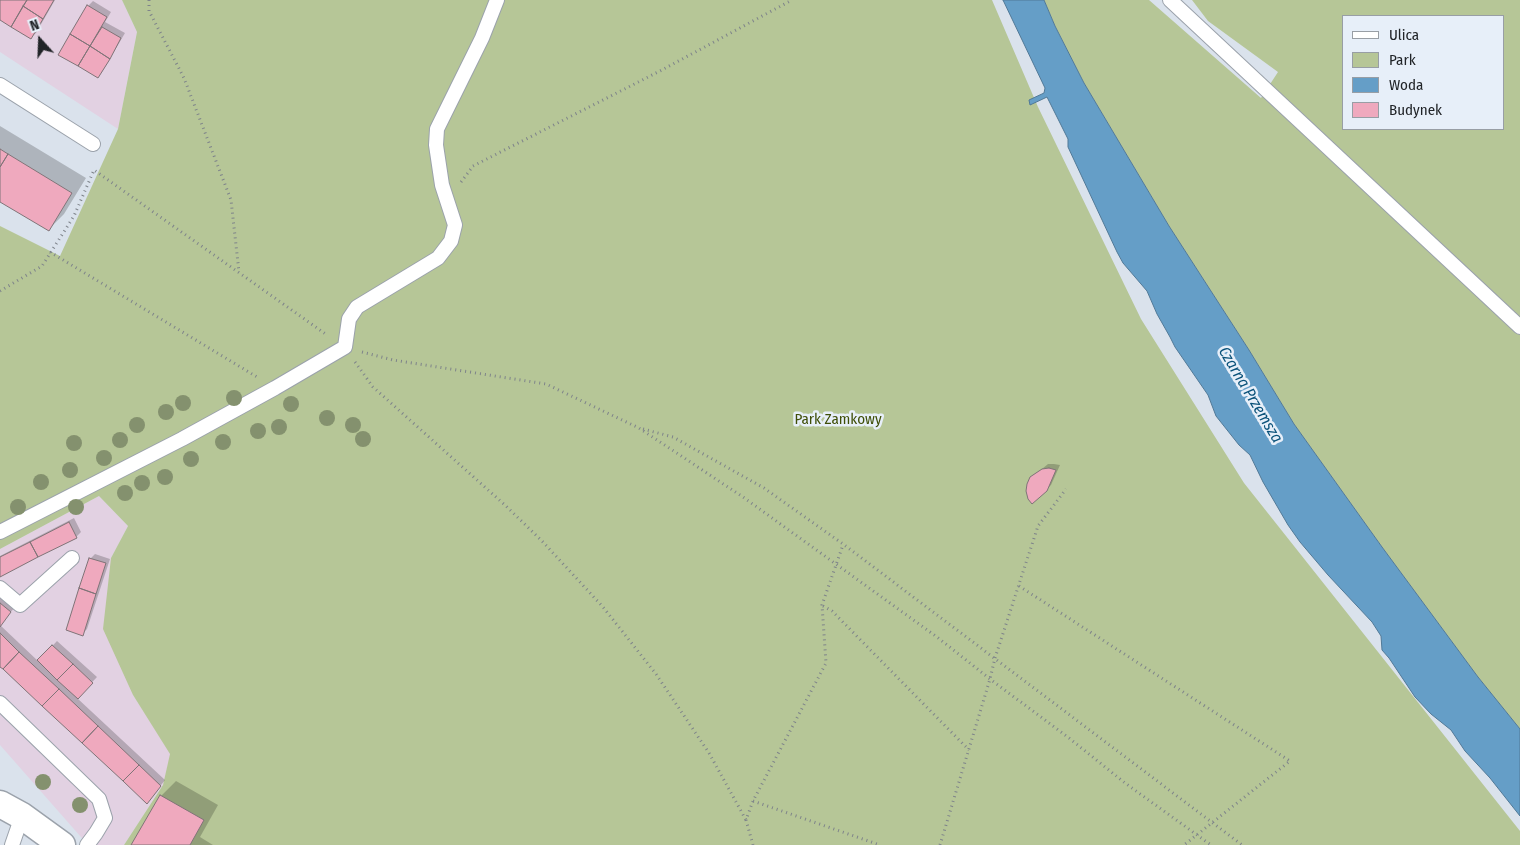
<!DOCTYPE html>
<html>
<head>
<meta charset="utf-8">
<style>
  body { margin:0 }
  #map { position:relative; width:1520px; height:845px; overflow:hidden; background:#dae2ec; font-family:"Fira Sans Condensed",sans-serif }
  canvas { display:block }
  .legend { position:absolute; left:1342px; top:15px; width:162px; height:115px; box-sizing:border-box; background:#e7eff9; border:1px solid #989ea5; margin:0; padding:6px 9px; list-style:none; font-size:15px; color:#212428 }
  .legend li { display:flex; align-items:center; gap:10px; height:25px }
  .legend b { width:25px; border:1px solid #989ea5 }
  .north { position:absolute; left:15px; top:15px; width:50px; height:50px; -webkit-text-stroke:4px #e7eff9; paint-order:stroke; rotate:340deg; font-size:14px; font-weight:700; line-height:20px; text-align:center; color:#212428 }
  .north::after { content:''; display:block; margin:auto; width:18px; height:22px; background:#212428; clip-path:polygon(50% 0,100% 100%,50% 72%,0 100%) }
</style>
</head>
<body>
<div id="map">
<canvas width="1520" height="845"></canvas>
<ul class="legend">
<li><b style="height:6px;background:#fff"></b>Ulica</li>
<li><b style="height:14px;background:#b6c697"></b>Park</li>
<li><b style="height:14px;background:#659ec7"></b>Woda</li>
<li><b style="height:14px;background:#efa9be"></b>Budynek</li>
</ul>
<div class="north">N</div>
</div>
<script>
const c = document.querySelector('canvas').getContext('2d');
c.lineJoin = 'round';
function fill(path, color) { c.fillStyle = color; c.fill(path, 'evenodd'); }
const toPath = rows => new Path2D(rows.map(r => 'M' + r).join(''));
function trace(path, color, width, dash) { c.strokeStyle = color; c.lineWidth = width; c.lineCap = dash ? 'butt' : 'round'; c.setLineDash(dash || []); c.stroke(path); }
function write(font, color, halo, rows, align = 'center') {
  c.font = font + ' "Fira Sans Condensed",sans-serif'; c.lineWidth = 5; c.setLineDash([]); c.textBaseline = 'middle'; c.strokeStyle = halo; c.fillStyle = color; for (const [text, x, y, turn = 0] of rows) {
    c.save(); c.translate(x, y); c.rotate((+turn || 0) * Math.PI / 180); c.textAlign = isNaN(turn) ? turn : align; if (halo) c.strokeText(text, 0, 0); c.fillText(text, 0, 0); c.restore();
  }
}
fill(toPath([
  [0,0,122,0,137,32,118,129,0,52],
  [99,496,128,526,111,558,133,695,171,754,163,785,124,845,88,845,0,745,0,549]
]), '#e2d1e2');
fill(toPath([
  [122,0,992,0,1038,107,1141,319,1244,483,1520,831,1520,845,124,845,163,785,170,754,133,695,103,629,111,558,128,526,99,496,0,549,0,226,60,256,118,129,137,32],
  [1044,0,1149,0,1261,98,1278,72,1208,21,1192,0,1520,0,1520,729,1478,677,1382,547,1294,424,1249,350,1169,226,1084,83,1055,26],
  [1344,16,1504,16,1504,129,1344,129]
]), '#b6c697');
const water = toPath([
  [1003,0,1044,0,1055,26,1084,83,1169,226,1249,350,1294,424,1382,547,1478,677,1520,729,1520,816,1490,778,1465,751,1451,730,1431,714,1415,697,1389,658,1382,650,1381,636,1372,622,1328,575,1300,542,1288,525,1263,482,1250,455,1239,445,1216,416,1208,395,1175,347,1170,337,1157,314,1147,291,1123,263,1117,252,1068,147,1068,139,1047,97,1030,105,1029,100,1044,93,1045,88,1003,0]
]);
fill(water, '#659ec7');
trace(water, '#517997', 1);
fill(toPath([
  [1,0,55,0,36,33,31,37,0,19],
  [93,1,111,12,105,22,125,33,102,72,98,76,60,54,88,6],
  [0,126,86,178,64,214,49,229,0,200],
  [1048,464,1054,464,1060,465,1051,485,1046,490,1031,478],
  [74,518,81,532,76,537,0,575,0,556],
  [95,554,110,559,87,629,82,634,90,559],
  [0,595,15,607,0,625],
  [0,625,38,661,57,641,97,677,77,698,165,780,151,798,0,664],
  [176,781,218,805,200,837,213,845,133,845,161,796]
]), '#0003');
const building = toPath([
  [0,0,27,0,11,27,0,20,0,0],
  [27,0,54,0,43,19,23,6,27,0],
  [87,5,107,17,90,46,70,34,87,5],
  [23,6,43,19,31,39,11,27,23,6],
  [102,27,121,38,110,59,90,46,102,27],
  [70,34,90,46,78,66,58,55,70,34],
  [90,46,110,59,98,78,78,66,90,46],
  [0,149,8,154,0,167,0,149],
  [8,154,72,193,49,231,0,202,0,167,8,154],
  [1049,468,1056,470,1047,491,1032,504,1028,499,1026,491,1027,484,1030,477,1042,469,1049,468],
  [69,522,77,538,38,557,30,542,69,522],
  [30,542,38,557,0,577,0,557,30,542],
  [89,558,106,563,96,594,79,588,89,558],
  [79,588,96,594,83,636,66,630,79,588],
  [0,603,11,612,0,627,0,603],
  [0,633,19,652,3,669,0,667,0,633],
  [52,645,73,664,57,680,37,660,52,645],
  [19,652,59,689,42,706,3,669,19,652],
  [73,664,93,683,78,699,57,680,73,664],
  [59,689,98,726,82,743,42,706,59,689],
  [98,726,139,765,123,781,82,743,98,726],
  [139,765,161,786,147,804,123,781,139,765],
  [160,795,204,820,190,845,131,845,160,795]
]);
fill(building, '#efa9be');
trace(building, '#807478', 1);
const lane = toPath([
  [1170,0,1520,327],
  [0,85,93,144],
  [0,532,182,439,275,388,345,347,349,319,357,307,438,258,451,241,455,225,442,185,436,145,437,129,482,38,497,0],
  [0,588,20,605,72,558],
  [0,703,99,799,105,818,96,833,87,845],
  [12,845,22,816]
]);
const street = toPath([
  [0,804,22,816,62,845]
]);
trace(lane, '#9ba2ab', 16);
trace(street, '#9ba2ab', 29);
trace(toPath([
  [149,0,149,11,184,78,231,200,239,272],
  [461,182,473,166,660,71,792,0],
  [50,252,257,377],
  [0,291,42,266,74,216,94,170,327,335],
  [362,352,393,360,546,384,639,428,743,497,937,637,990,679,1069,738,1125,783,1211,845],
  [355,362,373,387,506,506,542,541,603,607,656,674,709,753,746,820],
  [643,429,673,437,764,488,843,544,1242,845],
  [1019,586,1290,761,1184,845],
  [823,606,832,611,969,750],
  [753,801,880,845],
  [753,845,746,820,753,801,826,663,822,605,843,545],
  [940,845,990,679,995,658,1038,526,1066,489]
]), '#7e838a', 3, [1, 4]);
trace(lane, '#fff', 14);
trace(street, '#fff', 26);
c.fillStyle = '#84916e';
for (const [x, y] of [
  [234,398],
  [183,403],
  [291,404],
  [166,412],
  [327,418],
  [137,425],
  [353,425],
  [279,427],
  [258,431],
  [363,439],
  [120,440],
  [223,442],
  [74,443],
  [104,458],
  [191,459],
  [70,470],
  [165,477],
  [41,482],
  [142,483],
  [125,493],
  [18,507],
  [76,507],
  [43,782],
  [80,805]
]) { c.beginPath(); c.arc(x, y, 8, 0, 2 * Math.PI); c.fill(); }
write('15px', '#3e4e07', '#e7eff9', [
  ["Park Zamkowy",838,420]
]);
write('italic 16px', '#095179', '#e7eff9', [
  ["Czarna Przemsza",1250,395,59]
]);
</script>
</body>
</html>
